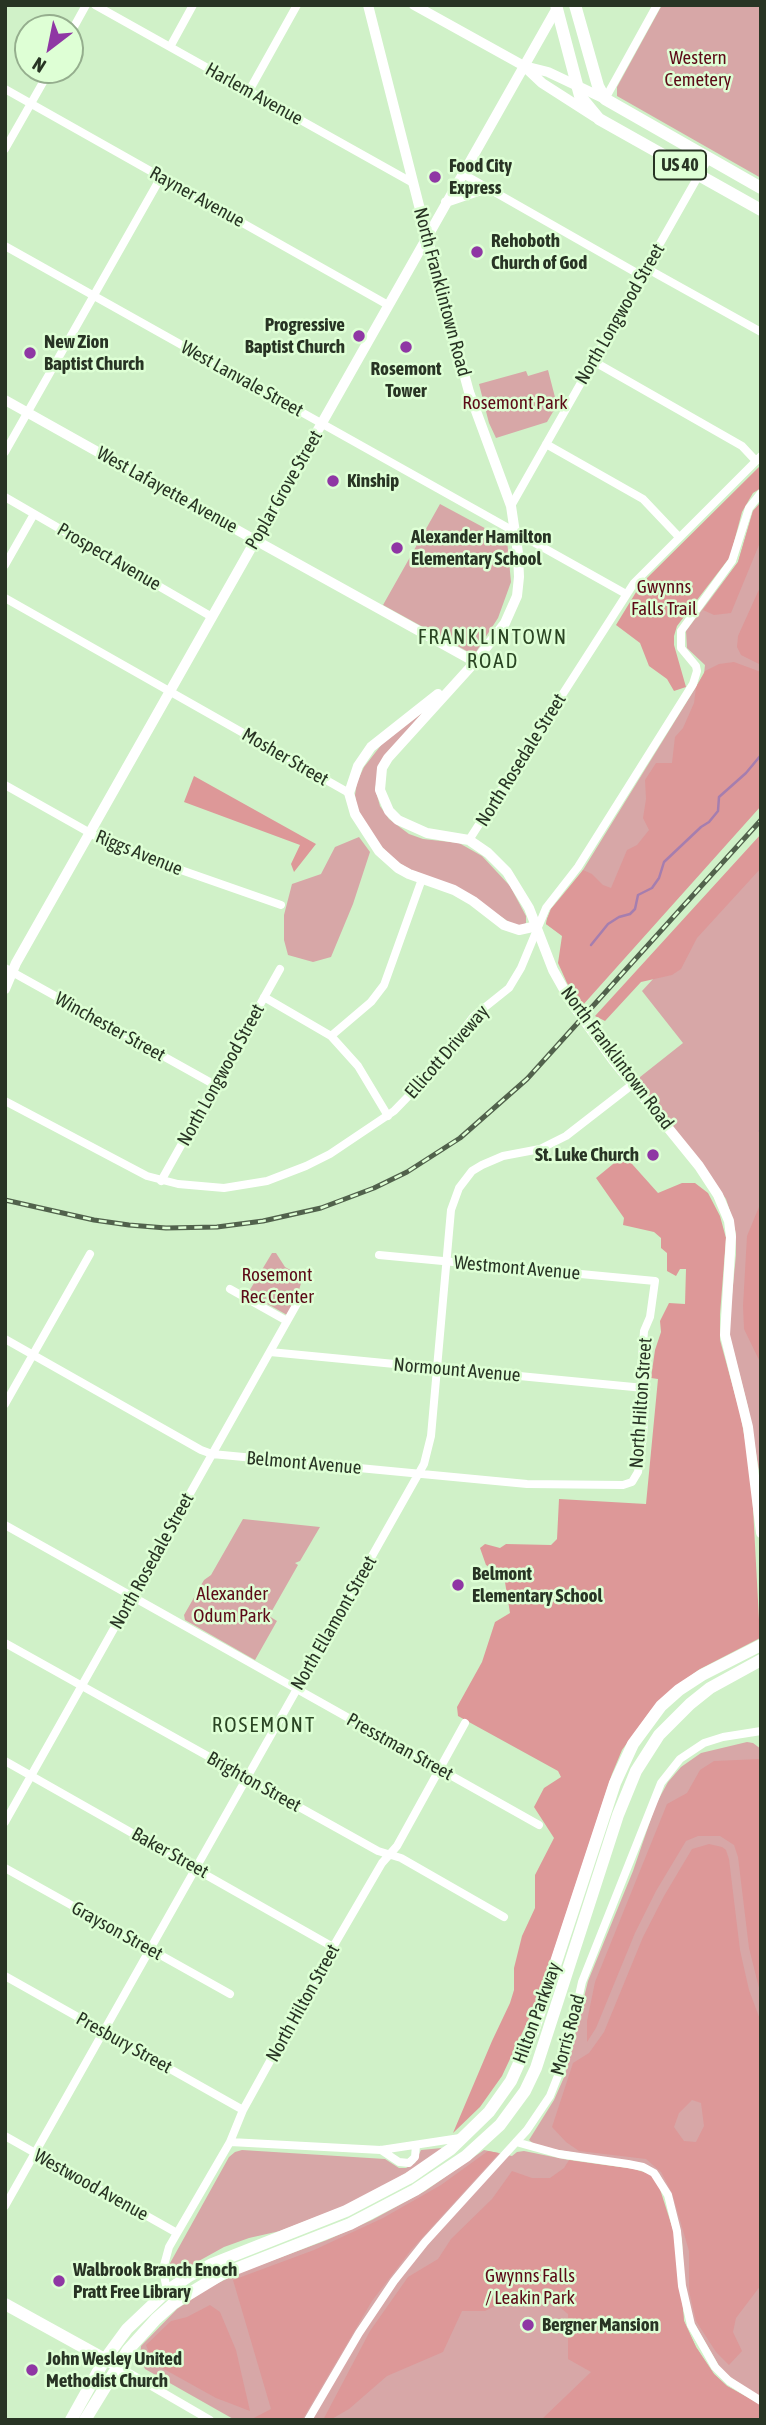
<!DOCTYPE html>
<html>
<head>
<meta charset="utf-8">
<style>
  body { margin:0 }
  #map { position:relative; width:766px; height:2425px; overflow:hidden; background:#d0f1c8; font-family:"Asap Condensed",sans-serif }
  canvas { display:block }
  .frame { position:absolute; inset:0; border:7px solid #283424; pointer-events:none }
  .north { position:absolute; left:14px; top:14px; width:70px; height:70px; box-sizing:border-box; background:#deffd5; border:2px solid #95ae8e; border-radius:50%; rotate:212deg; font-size:19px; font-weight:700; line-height:28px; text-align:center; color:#283424 }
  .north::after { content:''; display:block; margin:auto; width:24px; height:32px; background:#8f37a4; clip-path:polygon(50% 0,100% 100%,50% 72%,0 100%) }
</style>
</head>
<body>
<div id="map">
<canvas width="766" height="2425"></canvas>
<div class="frame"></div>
<div class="north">N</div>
</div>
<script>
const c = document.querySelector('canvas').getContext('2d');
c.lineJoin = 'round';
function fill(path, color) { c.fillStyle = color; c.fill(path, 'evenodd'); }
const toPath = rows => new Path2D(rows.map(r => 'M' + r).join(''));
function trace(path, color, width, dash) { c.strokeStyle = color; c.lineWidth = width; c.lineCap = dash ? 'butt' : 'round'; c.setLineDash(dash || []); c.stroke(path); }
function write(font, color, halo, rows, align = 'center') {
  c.font = font + ' "Asap Condensed",sans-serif'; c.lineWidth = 5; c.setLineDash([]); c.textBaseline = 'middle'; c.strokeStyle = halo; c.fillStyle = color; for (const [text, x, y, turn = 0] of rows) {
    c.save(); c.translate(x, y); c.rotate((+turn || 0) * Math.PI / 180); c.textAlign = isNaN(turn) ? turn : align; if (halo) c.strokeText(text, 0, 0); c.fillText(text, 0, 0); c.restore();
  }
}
fill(toPath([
  [662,5,761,5,761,178,617,96,617,87],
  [548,370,557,405,547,422,496,438,489,423,479,384,526,371,528,376],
  [761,502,761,680,594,958,546,924,547,919,551,909,578,878,704,674,705,665,687,648,686,631,738,562,753,511],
  [440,504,507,540,511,582,498,618,474,655,383,605],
  [423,712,386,756,375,788,380,806,389,819,409,834,423,839,459,843,482,856,510,886,526,916,526,923,521,927,512,924,466,893,411,870,396,861,377,842,357,808,355,795,357,782,364,767,382,744],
  [359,837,370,852,353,904,331,957,313,962,288,955,284,940,284,915,292,884,321,874,335,847],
  [761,862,761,1482,748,1407,730,1337,730,1315,736,1255,736,1234,731,1214,726,1199,701,1163,635,1081,683,1043,642,991],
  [272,1253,276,1253,285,1267,303,1277,298,1293,287,1315,248,1293],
  [243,1519,320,1527,300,1561,295,1563,298,1565,269,1616,277,1621,255,1660,185,1620,184,1615,204,1580,211,1575],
  [747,1742,753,1743,761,1749,761,2399,722,2371,692,2319,685,2296,682,2239,668,2191,659,2173,643,2164,552,2149,534,2144,529,2140,554,2100,565,2075,588,1981,633,1871,656,1804,668,1782,681,1767,701,1753],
  [442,2148,429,2159,388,2184,347,2205,280,2231,249,2238,224,2247,170,2277,169,2265,229,2157,235,2152,242,2150,385,2159,399,2168,406,2168,415,2163,421,2150],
  [484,2150,512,2156,517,2152,524,2151,588,2164,634,2169,676,2239,684,2321,696,2347,714,2374,727,2386,761,2405,761,2420,235,2420,145,2369,140,2358,141,2346,177,2309,210,2287,239,2273,327,2240,372,2220,425,2191]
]), '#d7a7a7');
fill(toPath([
  [761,465,761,488,753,493,742,512,730,557,677,626,674,636,674,645,686,687,674,691,667,679,649,666,640,643,616,625,641,584],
  [761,502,761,540,731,613,714,615,703,610,738,562,753,511],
  [761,585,761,665,741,655,737,647,738,636],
  [734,662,761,672,761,806,582,1006,567,983,558,963,562,936,546,924,547,919,551,909,583,870,592,874,603,885,611,888,627,850,637,845,649,830,643,818,646,799,645,780,656,763,672,763,675,737,683,728,694,703,696,687,705,671,719,664],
  [194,776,316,844,294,872,291,864,300,845,184,802],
  [761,834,761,868,697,938,681,969,672,975,641,982,605,1021,595,1016],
  [624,1155,658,1193,682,1183,695,1183,708,1193,720,1216,726,1238,720,1314,720,1340,740,1413,751,1471,760,1638,700,1669,683,1681,651,1710,622,1750,612,1774,538,1999,502,2076,480,2107,453,2133,492,2041,510,2003,514,1990,514,1968,522,1936,535,1908,535,1875,554,1838,534,1807,544,1788,561,1777,558,1771,458,1716,457,1707,482,1662,495,1622,510,1613,504,1576,486,1565,480,1548,485,1544,500,1548,506,1544,551,1545,557,1539,559,1499,646,1504,658,1379,651,1378,655,1350,661,1332,660,1321,669,1303,685,1304,686,1269,680,1269,676,1276,667,1271,667,1253,661,1248,661,1238,654,1232,623,1225,624,1218,596,1178],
  [761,1202,761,1364,744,1329,743,1306,747,1236],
  [760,1759,761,1996,749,1948,738,1857,734,1845,720,1836,698,1836,686,1841,656,1891,635,1933,596,2028,587,2042,587,2021,595,1982,667,1804,687,1793,700,1770,714,1761],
  [709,1844,722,1847,726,1850,729,1859,740,1950,749,1990,761,2022,761,2285,736,2318,733,2332,742,2351,729,2365,716,2352,696,2321,689,2291,689,2251,672,2193,661,2172,646,2159,579,2151,566,2142,552,2127,573,2063,589,2053,604,2032,643,1937,664,1896,692,1849],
  [692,2100,701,2103,704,2126,696,2142,684,2141,674,2127,679,2113],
  [488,2151,499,2153,411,2250,372,2301,302,2420,250,2420,271,2409,233,2280,314,2250,383,2218,441,2185],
  [569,2160,634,2169,650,2174,658,2183,676,2239,684,2321,696,2347,714,2374,727,2386,761,2405,761,2420,541,2420,591,2372,568,2359,568,2314,546,2296,531,2298,519,2294,485,2311,462,2311,443,2352,387,2376,349,2409,330,2420,323,2420,370,2331,408,2277,438,2259,451,2239,492,2199,512,2171,532,2178,550,2178,564,2168],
  [210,2305,220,2312,236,2350,250,2411,216,2398,153,2363,146,2345,171,2321,187,2317]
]), '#dd9898');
trace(toPath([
  [591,945,608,924,619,917,630,914,635,909,638,895,652,888,659,878,664,862,701,827,709,822,718,811,719,797,746,773,761,755],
  [760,1131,761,1134]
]), '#a57eaf', 2.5);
trace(toPath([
  [95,5,413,183],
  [70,34,86,5],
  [170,47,193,5],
  [5,89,388,305],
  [249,91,297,5],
  [605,99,657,5],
  [5,149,50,70],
  [463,174,642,276],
  [5,246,626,594],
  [646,268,761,332],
  [593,361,742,446,756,461],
  [546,444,643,499,679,537],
  [5,452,161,177],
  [5,497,212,617],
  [511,506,708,159],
  [5,565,34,514],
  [5,598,349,793],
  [5,785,99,838,158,862,281,905],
  [469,840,634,583,761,456],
  [5,968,215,1085],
  [264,997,331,1036,358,1066,388,1116],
  [331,1036,371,1002,384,985,422,879],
  [5,1101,147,1176,178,1184,224,1188,267,1181,306,1166,330,1154,394,1111,426,1078,474,1016,509,988,521,968,546,908,578,867,693,684,697,671,696,666,681,648,681,631,732,561,749,508,761,493],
  [161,1181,280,969],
  [230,1289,287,1321],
  [5,1339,201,1450,212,1454,527,1484,623,1485,632,1482,638,1472,643,1437,645,1397,641,1373,644,1331,650,1317,655,1281,379,1255],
  [270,1352,644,1388],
  [5,1404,90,1254],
  [5,1525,539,1825],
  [5,1643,378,1851,401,1858,504,1917],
  [5,1761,333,1947],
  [5,1822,299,1300],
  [5,1868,230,1994],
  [5,1976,243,2110],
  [5,2136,177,2233],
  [230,2142,381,2150,460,2138],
  [516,2142,559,2154,628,2164,643,2167,654,2173,668,2195,677,2231,682,2286,691,2325,715,2367,729,2381,761,2401],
  [381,2150,399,2162,409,2163,415,2157,416,2145],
  [5,2206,424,1464,431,1436,451,1210,459,1188,472,1171,482,1165,503,1156,540,1149,566,1136,633,1084],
  [167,2291,163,2269,169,2247,230,2142,243,2110,333,1947,382,1863,397,1846,465,1723],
  [117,2366,210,2420],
  [308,2420,359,2333,394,2281,425,2242,527,2130,550,2096,565,2058,582,1982,661,1783,680,1759,704,1743,723,1737,761,1731]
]), '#fff', 8);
trace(toPath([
  [427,237,469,392,511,506,518,553,519,577,517,596,505,623,475,662,388,758,382,768,380,790,389,811,398,820,427,833,469,840,488,853,507,872,529,908,553,970,571,1002,613,1060,699,1166,718,1195,729,1221,731,1237,725,1335,748,1427,761,1533],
  [255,540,475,662],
  [438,694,371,747,358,766,349,793,355,814,379,851,398,868,409,874,454,890,473,901,504,925,519,930,537,926]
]), '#fff', 10);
trace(toPath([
  [368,5,427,237],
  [414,5,524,66,548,72,605,99],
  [524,66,542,83,595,117],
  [446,202,487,188],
  [5,400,255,540],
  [5,989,16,963,557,8]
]), '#fff', 10);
trace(toPath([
  [556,5,580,96,599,119,761,210],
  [575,5,598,86,605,99,761,188],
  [5,2304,110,2362],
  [71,2420,105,2359,127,2329,167,2291,189,2276,212,2264,346,2211,409,2178,451,2149,489,2112,511,2081,533,2032,615,1783,633,1744,661,1706,679,1690,702,1675,761,1645],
  [85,2420,128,2350,156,2319,174,2303,220,2275,350,2224,415,2190,466,2156,500,2125,525,2091,536,2068,618,1815,636,1771,659,1735,690,1704,710,1688,761,1660]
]), '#fff', 12);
const rail = toPath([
  [5,1200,94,1220,129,1225,166,1228,217,1227,263,1221,321,1208,374,1188,407,1172,460,1138,527,1079,761,820]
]);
trace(rail, '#51624c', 5);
trace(rail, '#deffd5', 2.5, [8]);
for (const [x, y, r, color] of [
  [435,177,7,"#8f37a4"],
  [477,252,7,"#8f37a4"],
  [359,336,7,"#8f37a4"],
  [406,347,7,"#8f37a4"],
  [30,353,7,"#8f37a4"],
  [333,481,7,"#8f37a4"],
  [397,548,7,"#8f37a4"],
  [653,1155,7,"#8f37a4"],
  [458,1585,7,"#8f37a4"],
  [59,2281,7,"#8f37a4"],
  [528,2325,7,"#8f37a4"],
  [32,2370,7,"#8f37a4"]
]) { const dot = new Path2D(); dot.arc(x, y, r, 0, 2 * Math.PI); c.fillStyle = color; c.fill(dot); trace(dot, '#deffd5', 2.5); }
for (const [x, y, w] of [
  [680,165,52]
]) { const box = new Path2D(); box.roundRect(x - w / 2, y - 14.5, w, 29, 5); c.fillStyle = '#deffd5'; c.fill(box); trace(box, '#283424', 2); }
write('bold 18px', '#283424', null, [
  ["US 40",680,165]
]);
write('19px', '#5c0a17', '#deffd5', [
  ["Western",698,58],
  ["Cemetery",698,80],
  ["Rosemont Park",515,403],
  ["Gwynns",664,587],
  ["Falls Trail",664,609],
  ["Rosemont",277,1275],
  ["Rec Center",277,1297],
  ["Alexander",232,1594],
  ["Odum Park",232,1616],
  ["Gwynns Falls",530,2276],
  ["/ Leakin Park",530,2298]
]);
write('19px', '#283424', '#deffd5', [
  ["Harlem Avenue",254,94,29],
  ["Rayner Avenue",197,197,29],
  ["North Franklintown Road",442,292,75],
  ["North Longwood Street",620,314,-60],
  ["West Lanvale Street",242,379,29],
  ["West Lafayette Avenue",167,490,29],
  ["Poplar Grove Street",284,490,-60],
  ["Prospect Avenue",109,557,30],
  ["Mosher Street",285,757,30],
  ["North Rosedale Street",521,760,-58],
  ["Riggs Avenue",139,853,22],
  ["Winchester Street",110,1027,29],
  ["Ellicott Driveway",447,1052,-49],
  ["North Franklintown Road",617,1058,53],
  ["North Longwood Street",221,1075,-61],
  ["Westmont Avenue",517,1268,5],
  ["Normount Avenue",457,1370,5],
  ["North Hilton Street",641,1403,-86],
  ["Belmont Avenue",304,1463,5],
  ["North Rosedale Street",152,1561,-61],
  ["North Ellamont Street",334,1623,-60],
  ["Presstman Street",400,1747,29],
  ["Brighton Street",254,1782,29],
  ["Baker Street",170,1853,29],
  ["Grayson Street",117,1931,29],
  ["North Hilton Street",303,2003,-61],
  ["Hilton Parkway",537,2013,-70],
  ["Morris Road",568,2035,-75],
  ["Presbury Street",124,2043,29],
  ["Westwood Avenue",91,2185,29]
]);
write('bold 19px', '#283424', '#deffd5', [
  ["Food City",449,166],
  ["Express",449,188],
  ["Rehoboth",491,241],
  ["Church of God",491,263],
  ["Progressive",345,325,"right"],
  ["Baptist Church",345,347,"right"],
  ["New Zion",44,342],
  ["Baptist Church",44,364],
  ["Rosemont",406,369,"center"],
  ["Tower",406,391,"center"],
  ["Kinship",347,481],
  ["Alexander Hamilton",411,537],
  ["Elementary School",411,559],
  ["St. Luke Church",639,1155,"right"],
  ["Belmont",472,1574],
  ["Elementary School",472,1596],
  ["Walbrook Branch Enoch",73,2270],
  ["Pratt Free Library",73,2292],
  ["Bergner Mansion",542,2325],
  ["John Wesley United",46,2359],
  ["Methodist Church",46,2381]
], 'left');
c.letterSpacing = '2px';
write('21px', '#2a4523', '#deffd5', [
  ["FRANKLINTOWN",493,637],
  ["ROAD",493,661],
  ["ROSEMONT",264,1725]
]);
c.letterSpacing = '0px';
</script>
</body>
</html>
